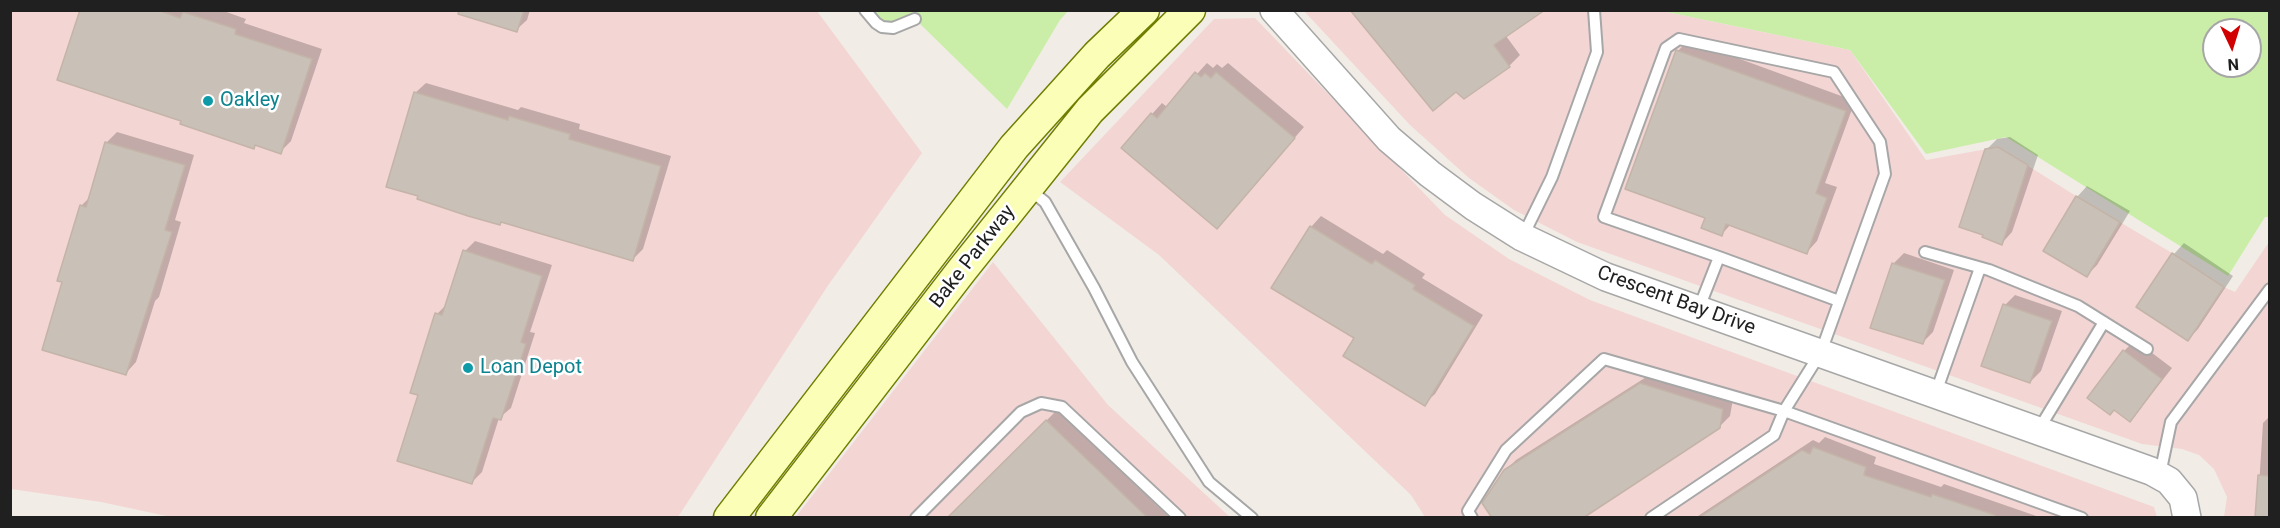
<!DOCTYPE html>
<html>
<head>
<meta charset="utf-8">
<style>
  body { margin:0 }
  #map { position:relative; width:2280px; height:528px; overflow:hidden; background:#f1ede6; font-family:Roboto,sans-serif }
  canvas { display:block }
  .frame { position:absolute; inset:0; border:12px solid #202020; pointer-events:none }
  .north { position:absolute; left:2202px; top:18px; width:60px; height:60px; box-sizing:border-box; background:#fff; border:2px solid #a6a6a6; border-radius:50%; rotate:176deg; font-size:16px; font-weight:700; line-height:24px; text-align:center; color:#202020 }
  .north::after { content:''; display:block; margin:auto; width:21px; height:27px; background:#d00100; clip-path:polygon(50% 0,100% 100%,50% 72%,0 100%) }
</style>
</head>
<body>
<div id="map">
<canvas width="2280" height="528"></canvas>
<div class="frame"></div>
<div class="north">N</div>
</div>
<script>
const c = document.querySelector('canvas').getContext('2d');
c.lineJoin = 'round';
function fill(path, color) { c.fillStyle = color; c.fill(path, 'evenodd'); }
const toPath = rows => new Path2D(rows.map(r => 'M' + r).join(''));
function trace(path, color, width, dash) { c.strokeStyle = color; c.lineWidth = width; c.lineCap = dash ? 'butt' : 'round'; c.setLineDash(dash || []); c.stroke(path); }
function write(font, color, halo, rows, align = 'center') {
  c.font = font + ' Roboto,sans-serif'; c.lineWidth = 5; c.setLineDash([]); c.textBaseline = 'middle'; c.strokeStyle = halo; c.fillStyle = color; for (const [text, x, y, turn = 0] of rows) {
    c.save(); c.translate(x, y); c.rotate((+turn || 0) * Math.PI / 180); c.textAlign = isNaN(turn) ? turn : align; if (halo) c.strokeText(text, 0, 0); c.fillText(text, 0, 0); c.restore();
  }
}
fill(toPath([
  [10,11,817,11,922,153,827,287,678,517,171,517,101,502,11,489],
  [1304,11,1662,11,1850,50,1926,160,1998,147,2076,196,2172,253,2224,287,2235,292,2269,242,2269,517,2224,517,2227,497,2214,469,2199,455,2182,449,2142,444,1577,242,1514,210,1469,178,1410,125],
  [1255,18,1445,215,1509,259,1590,300,2154,507,2157,517,1425,517,1411,495,1159,255,1060,182,1214,19],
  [993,262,1108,405,1230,517,795,518]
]), '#f3d5d4');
fill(toPath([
  [863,11,1068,11,1060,20,1007,109,915,19,893,28],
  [1662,11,2269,11,2269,217,2265,217,2228,276,2006,137,1926,154,1850,50],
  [2214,30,2250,30,2250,66,2214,66]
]), '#caeea8');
fill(toPath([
  [82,10,221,10,246,19,244,23,322,49,291,141,280,152,256,144,253,147,183,120],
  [453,10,530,10,527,20,516,30],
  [1352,10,1506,36,1520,55,1509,66,1464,97],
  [1688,40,1855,101,1825,183,1837,187,1817,241,1807,252,1731,224,1722,234,1707,217,1678,51],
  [1207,63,1213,68,1217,64,1222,68,1228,63,1304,127,1217,227,1152,114,1162,103,1167,107],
  [426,83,518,110,521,107,580,124,579,129,671,156,643,249,632,260,502,221,499,224,415,93],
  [117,132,194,155,175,220,181,222,159,297,155,301,136,362,126,373,64,281,81,206,90,197,107,142],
  [2010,137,2038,155,2012,232,2002,243,1986,150,1997,139],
  [2087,186,2130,211,2097,265,2087,275,2077,197],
  [1321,216,1383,254,1387,250,1425,274,1422,278,1483,315,1435,394,1424,404,1356,337,1311,227],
  [475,241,552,265,530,332,535,333,511,408,499,418,482,472,471,483,420,394,437,314,448,303,465,251],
  [2184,243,2233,276,2198,329,2188,339,2138,307,2174,254],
  [1904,253,1954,270,1933,332,1923,342,1872,327,1894,263],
  [2015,295,2062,311,2041,371,2030,382,2005,305],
  [2135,340,2172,368,2140,409,2130,420,2115,409,2089,398,2124,351],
  [1651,374,1733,399,1730,416,1719,427,1505,471,1516,460],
  [1057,410,1170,518,949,518],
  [2270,416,2270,518,2257,518,2263,423],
  [1825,437,1876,457,1874,464,1941,487,1944,484,2042,518,1695,518,1813,440,1819,443]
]), '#0003');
const building = toPath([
  [80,10,158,10,180,18,183,12,236,29,235,34,312,59,281,154,255,145,254,149,180,124,181,121,57,80,80,10],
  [459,10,524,10,517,32,458,14,459,10],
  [1350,10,1545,10,1494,45,1510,67,1464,99,1456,92,1433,111,1350,10],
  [1676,50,1846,111,1816,193,1827,198,1807,254,1726,224,1722,236,1701,228,1705,218,1625,189,1676,50],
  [1195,72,1201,77,1205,73,1211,78,1216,72,1295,138,1217,229,1121,148,1151,113,1157,118,1195,72],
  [414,92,508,120,509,116,570,134,569,139,661,166,633,261,501,222,500,225,468,216,417,199,418,196,386,187,414,92],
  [105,142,185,165,165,230,172,232,126,375,42,350,62,282,57,281,80,205,86,207,105,142],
  [1998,147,2028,165,2002,245,1982,237,1983,235,1959,227,1985,149,1998,147],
  [2076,196,2120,222,2087,277,2043,251,2076,196],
  [1310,226,1372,264,1375,260,1415,285,1413,289,1474,326,1425,406,1343,356,1354,338,1271,288,1310,226],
  [463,250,542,276,521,342,526,344,501,420,493,418,472,484,397,461,418,395,410,393,435,313,442,315,463,250],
  [2172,253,2224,287,2188,341,2136,307,2172,253],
  [1892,263,1945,280,1923,344,1870,328,1892,263],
  [2003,304,2052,321,2030,383,1981,366,2003,304],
  [2123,350,2162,379,2130,422,2114,410,2110,415,2087,398,2123,350],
  [1640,383,1723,409,1720,428,1583,518,1492,518,1482,503,1504,470,1640,383],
  [1046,420,1148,518,947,518,1046,420],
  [1813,447,1866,467,1864,475,1931,497,1932,494,1995,515,1994,518,1698,518,1802,450,1810,454,1813,447],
  [2258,475,2270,476,2270,518,2255,518,2258,475]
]);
fill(building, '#c9c0b8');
trace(building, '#c4b4a7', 1.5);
const service = toPath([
  [865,10,876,23,882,27,893,28,915,19],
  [1030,190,1045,202,1094,288,1132,362,1209,482,1252,518],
  [1523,236,1552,177,1597,52,1594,10],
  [1925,252,1989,270,2078,306,2147,349],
  [1699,308,1719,257,1839,301],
  [1935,395,1980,268],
  [2039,429,2104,322],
  [2160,474,2171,422,2270,289],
  [916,518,1021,412,1041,403,1062,407,1180,518],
  [1472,518,1468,511,1506,450,1604,359,1784,411,2082,518],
  [1651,518,1774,435,1784,411,1821,352,1885,174,1880,142,1834,72,1679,39,1666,48,1604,217,1719,257]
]);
const tertiary = toPath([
  [1274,10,1389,139,1430,174,1473,206,1522,237,1606,277,2151,471,2169,481,2183,498,2187,518]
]);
const secondary = toPath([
  [729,518,1014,147,1097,55,1144,10],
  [771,518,962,270,1090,110,1190,10]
]);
trace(service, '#a7a7a7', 14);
trace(tertiary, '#a7a7a7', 30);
trace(secondary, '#6f7e00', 33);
trace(service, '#fff', 10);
trace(tertiary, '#fff', 27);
trace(secondary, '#fafeb7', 30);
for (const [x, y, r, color] of [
  [208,101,6,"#0f9aa8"],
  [468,368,6,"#0f9aa8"]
]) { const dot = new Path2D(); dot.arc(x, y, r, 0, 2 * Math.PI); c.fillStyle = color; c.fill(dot); trace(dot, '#fff', 2); }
write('20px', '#0d838f', '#fff', [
  ["Oakley",220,101],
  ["Loan Depot",480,368]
], 'left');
write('20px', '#202020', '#fff', [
  ["Bake Parkway",973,257,-52],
  ["Crescent Bay Drive",1676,301,20]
]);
</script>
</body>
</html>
